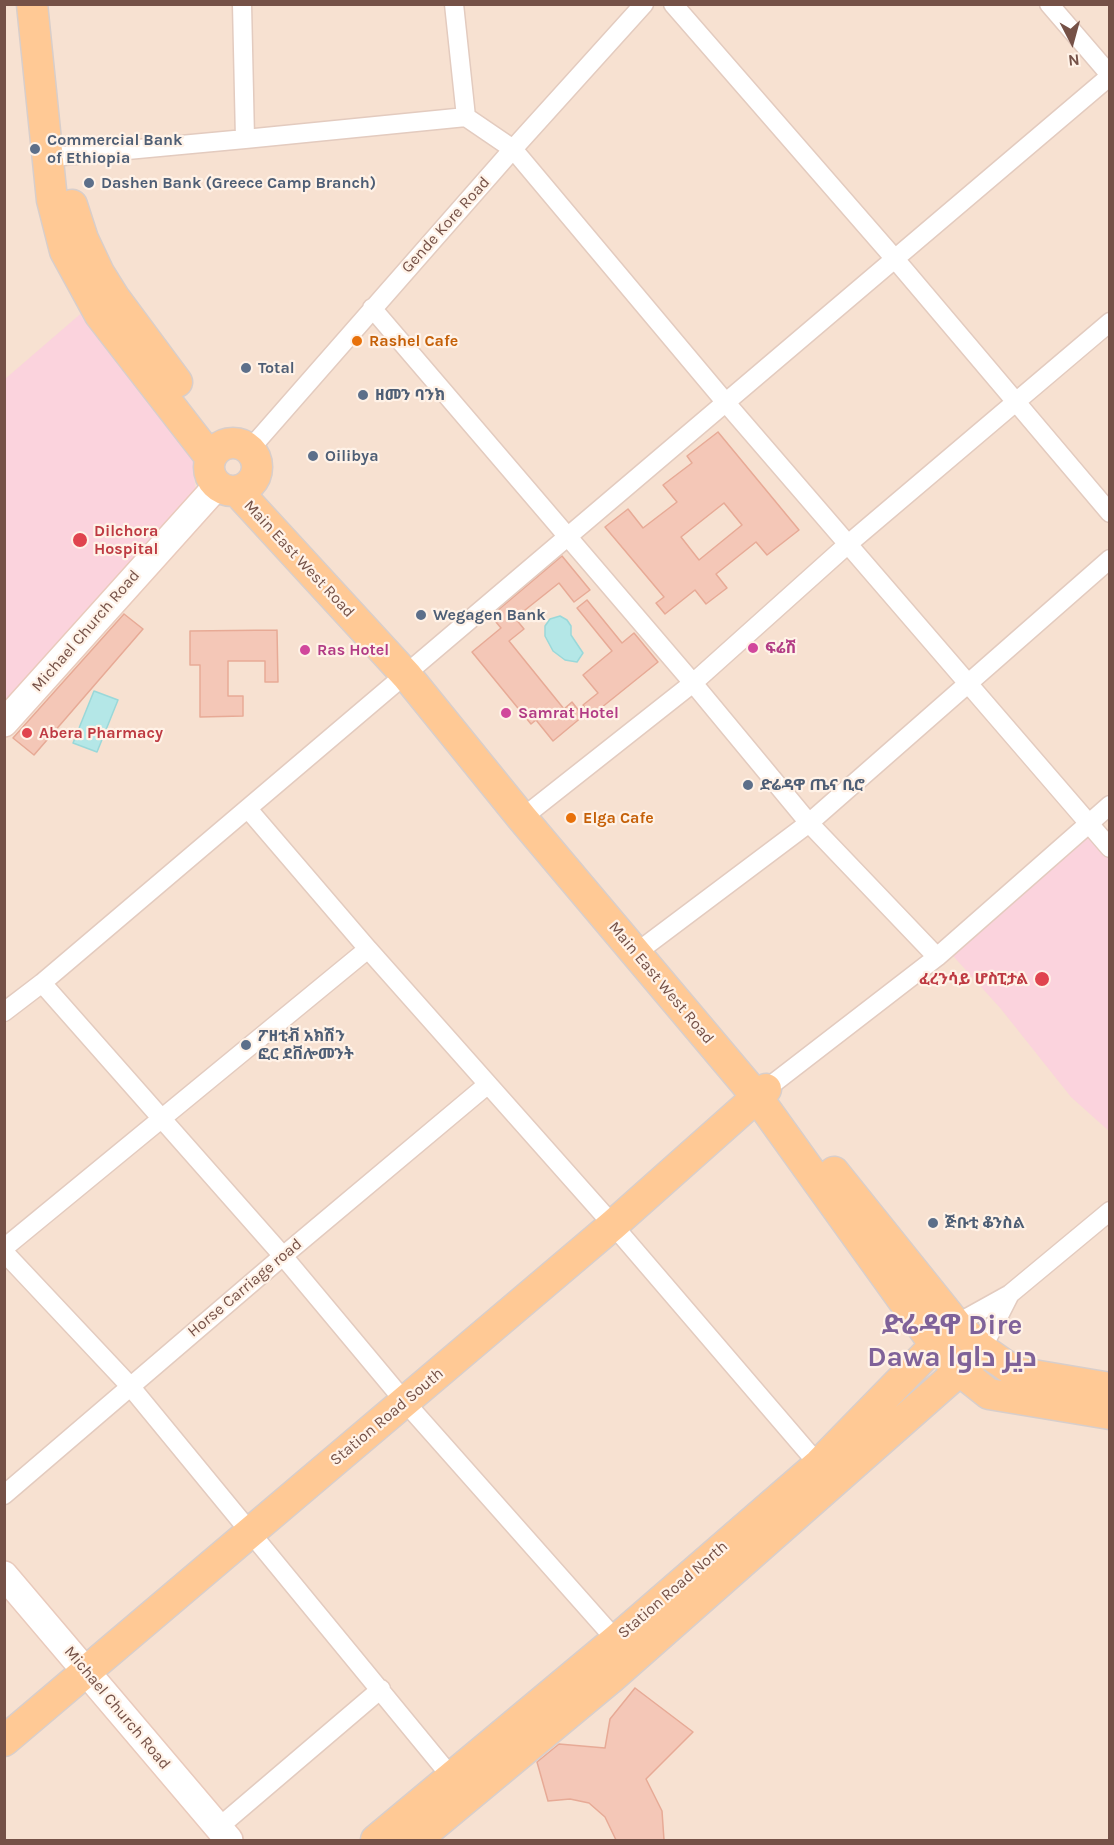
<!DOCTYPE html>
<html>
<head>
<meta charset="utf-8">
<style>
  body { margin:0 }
  #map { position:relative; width:1114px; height:1845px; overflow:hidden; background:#fdeee0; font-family:Karla,sans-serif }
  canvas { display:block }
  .frame { position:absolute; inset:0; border:6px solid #755147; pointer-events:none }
  .north { position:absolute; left:1042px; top:12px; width:60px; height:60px; -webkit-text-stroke:4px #fff2e7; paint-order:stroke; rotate:174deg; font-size:16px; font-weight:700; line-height:24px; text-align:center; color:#755147 }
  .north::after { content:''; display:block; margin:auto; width:21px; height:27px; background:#755147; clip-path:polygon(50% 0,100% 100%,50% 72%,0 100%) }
</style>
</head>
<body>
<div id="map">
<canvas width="1114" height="1845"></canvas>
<div class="frame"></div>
<div class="north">N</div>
</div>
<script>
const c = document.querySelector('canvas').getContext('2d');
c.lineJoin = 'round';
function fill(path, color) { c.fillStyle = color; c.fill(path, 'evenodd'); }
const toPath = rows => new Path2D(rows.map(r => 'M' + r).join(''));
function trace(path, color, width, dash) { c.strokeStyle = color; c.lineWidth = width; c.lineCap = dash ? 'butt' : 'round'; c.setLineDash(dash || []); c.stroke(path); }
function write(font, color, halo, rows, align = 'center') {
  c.font = font + ' Karla,Cairo,"Noto Sans Ethiopic",sans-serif'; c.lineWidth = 4.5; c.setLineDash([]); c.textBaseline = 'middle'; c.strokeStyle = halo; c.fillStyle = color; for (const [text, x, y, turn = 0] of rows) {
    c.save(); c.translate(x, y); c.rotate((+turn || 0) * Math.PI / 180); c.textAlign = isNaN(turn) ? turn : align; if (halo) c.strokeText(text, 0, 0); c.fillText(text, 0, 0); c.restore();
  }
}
fill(toPath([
  [5,5,1109,5,1109,1840,5,1840]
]), '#f7e1d1');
fill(toPath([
  [85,310,196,461,193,469,196,492,5,709,5,379],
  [1091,820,1109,842,1109,1131,1071,1097,1001,1009,946,948]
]), '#fbd3dd');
const water = toPath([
  [560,616,567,620,571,626,571,635,583,653,577,662,565,660,553,651,545,636,545,626,550,619,560,616],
  [94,691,118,700,97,752,73,743,94,691]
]);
fill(water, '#b4e7e7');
trace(water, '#9ad8d9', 1.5);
const building = toPath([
  [718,432,799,530,767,555,756,542,716,574,727,588,706,604,695,590,665,614,656,603,664,597,605,527,628,509,643,528,677,502,663,485,692,463,687,456,718,432],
  [724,503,742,525,699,560,681,537,724,503],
  [562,556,590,590,574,602,559,583,515,618,524,629,509,641,564,709,572,702,583,716,553,741,536,720,531,724,472,652,501,628,491,616,562,556],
  [587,600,622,643,634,633,658,662,591,716,583,705,598,693,583,675,612,651,577,608,587,600],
  [124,614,143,629,34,755,13,738,124,614],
  [277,630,278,682,265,682,265,661,228,661,228,696,243,696,243,716,200,717,200,665,190,665,190,631,277,630],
  [635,1688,693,1732,646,1779,662,1811,664,1840,616,1840,605,1817,589,1803,570,1799,548,1801,537,1762,559,1744,605,1748,610,1719,635,1688]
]);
fill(building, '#f4c7b7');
trace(building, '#e7aa96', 1.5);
const street = toPath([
  [454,4,466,117,513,149,727,404,1110,848],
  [673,4,895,259,1110,513],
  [1049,4,1110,75],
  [245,139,466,117],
  [48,160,63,156,245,139,242,4],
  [372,308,693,683,809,823,937,957],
  [250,449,513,149,644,4],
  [522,818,693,683,847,545,1110,322],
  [644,947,809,823,1110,559],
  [368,949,613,1225,824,1471],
  [4,1012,42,983],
  [766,1089,937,957,1110,805],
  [4,1248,368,949,248,809],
  [4,1252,130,1386,458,1785],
  [956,1324,1010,1294,1110,1211],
  [982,1349,1010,1294],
  [4,1495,283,1256,487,1085],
  [616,1640,405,1402,283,1256,42,983,1110,76],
  [219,1827,381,1689]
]);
const secondary = toPath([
  [4,723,217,486],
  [4,1575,229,1840]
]);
const primary = toPath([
  [32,4,52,200,65,251,100,315,210,457],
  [72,205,83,239,99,273,114,297,177,382],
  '209 467a24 24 0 1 1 48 0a24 24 0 1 1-48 0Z',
  [237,491,407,676,522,818,757,1097,935,1345,960,1371,989,1394,1110,1414],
  [834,1172,956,1324,982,1349,1015,1372,1110,1388],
  [4,1741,613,1225,766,1089],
  [376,1840,616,1640,819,1464,948,1332],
  [416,1840,611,1678,974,1358]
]);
trace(street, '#e3cbbf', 21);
trace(secondary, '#e9cabc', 30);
trace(primary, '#d8cecb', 33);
trace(street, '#fff', 18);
trace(secondary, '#fff', 27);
trace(primary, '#ffc995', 30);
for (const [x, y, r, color] of [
  [35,149,6,"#5c6f8a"],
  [89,183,6,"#5c6f8a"],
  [357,341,6,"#e8710a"],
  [246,368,6,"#5c6f8a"],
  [363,395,6,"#5c6f8a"],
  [313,456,6,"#5c6f8a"],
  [80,540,8,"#e0444e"],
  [421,615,6,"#5c6f8a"],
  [753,648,6,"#d1479c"],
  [305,650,6,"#d1479c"],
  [506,713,6,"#d1479c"],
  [27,733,6,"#e0444e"],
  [748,785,6,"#5c6f8a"],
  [571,818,6,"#e8710a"],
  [1042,979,8,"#e0444e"],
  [246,1045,6,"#5c6f8a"],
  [933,1223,6,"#5c6f8a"]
]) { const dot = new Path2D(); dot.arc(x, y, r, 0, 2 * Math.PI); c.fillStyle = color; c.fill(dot); trace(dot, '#fff2e7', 2); }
write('bold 16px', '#4e5e75', '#fff2e7', [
  ["Commercial Bank",47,140],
  ["of Ethiopia",47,158],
  ["Dashen Bank (Greece Camp Branch)",101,183],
  ["Total",258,368],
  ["ዘመን ባንክ",375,395],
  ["Oilibya",325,456],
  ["Wegagen Bank",433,615],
  ["ድሬዳዋ ጤና ቢሮ",760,785],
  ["ፖዘቲቭ አክሽን",258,1036],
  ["ፎር ደቨሎመንት",258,1054],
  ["ጅቡቲ ቆንስል",945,1223]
], 'left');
write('16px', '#755147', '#fff2e7', [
  ["Gende Kore Road",446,225,-48],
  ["Main East West Road",299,559,47],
  ["Michael Church Road",86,631,-49],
  ["Main East West Road",661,983,50],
  ["Horse Carriage road",245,1288,-40],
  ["Station Road South",387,1417,-40],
  ["Station Road North",673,1590,-41],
  ["Michael Church Road",117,1708,50]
]);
write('bold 16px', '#c56008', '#fff2e7', [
  ["Rashel Cafe",369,341],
  ["Elga Cafe",583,818]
], 'left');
write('bold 16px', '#be3a42', '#fff2e7', [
  ["Dilchora",94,531],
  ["Hospital",94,549],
  ["Abera Pharmacy",39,733],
  ["ፈረንሳይ ሆስፒታል",1028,979,"right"]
], 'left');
write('bold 16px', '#b23c85', '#fff2e7', [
  ["ፍሬሽ",765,648],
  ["Ras Hotel",317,650],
  ["Samrat Hotel",518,713]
], 'left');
write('bold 28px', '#7f6299', '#fff2e7', [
  ["ድሬዳዋ Dire",952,1326],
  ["Dawa دير داوا",952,1358]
]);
</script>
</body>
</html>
